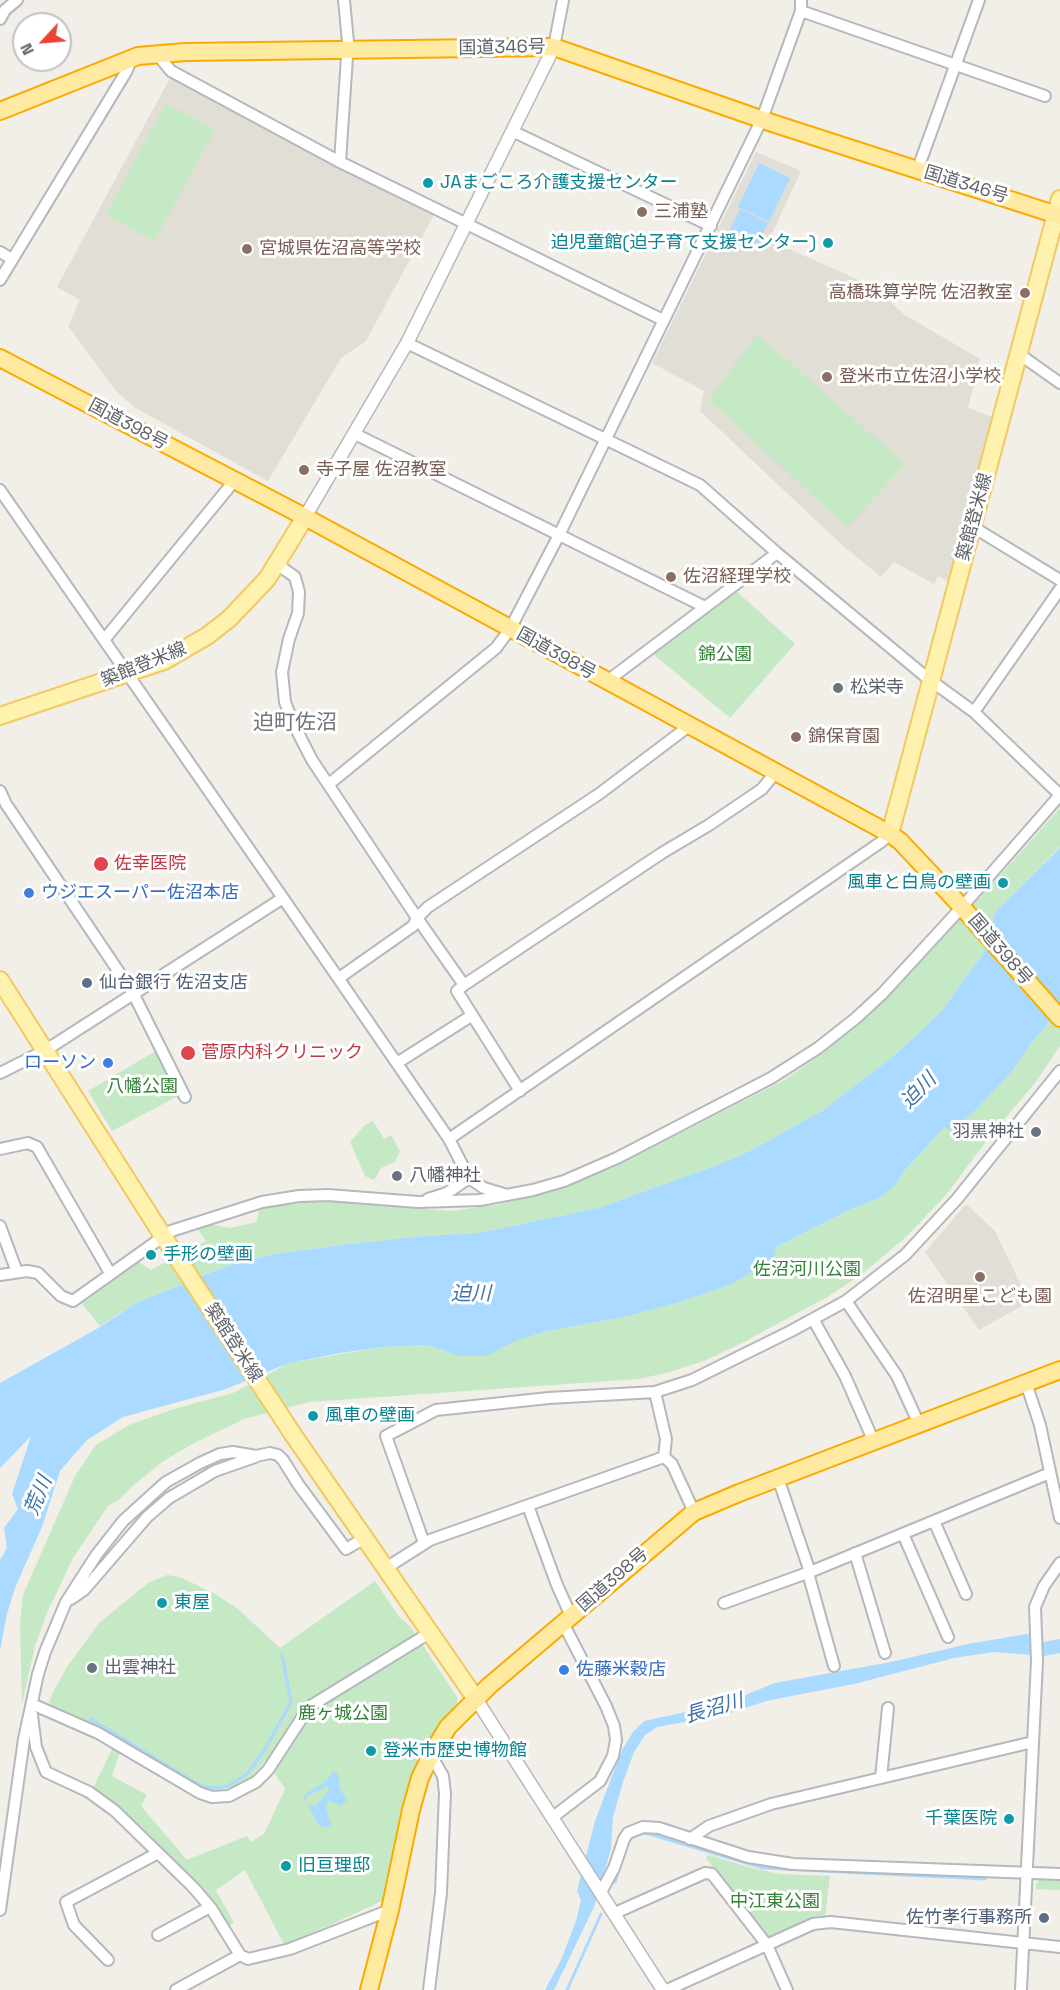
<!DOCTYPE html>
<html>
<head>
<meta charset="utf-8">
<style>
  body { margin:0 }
  #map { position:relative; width:1060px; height:1990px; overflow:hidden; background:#f1efe8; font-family:"Space Grotesk",sans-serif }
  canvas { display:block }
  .north { position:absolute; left:12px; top:12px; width:60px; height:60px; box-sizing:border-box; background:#fff; border:2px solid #bfc1c3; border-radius:50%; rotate:244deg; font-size:16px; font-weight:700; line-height:24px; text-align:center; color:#5f6368 }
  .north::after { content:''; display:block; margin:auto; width:21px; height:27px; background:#ea4335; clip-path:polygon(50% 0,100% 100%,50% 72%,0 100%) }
</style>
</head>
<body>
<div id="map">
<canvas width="1060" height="1990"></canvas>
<div class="north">N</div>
</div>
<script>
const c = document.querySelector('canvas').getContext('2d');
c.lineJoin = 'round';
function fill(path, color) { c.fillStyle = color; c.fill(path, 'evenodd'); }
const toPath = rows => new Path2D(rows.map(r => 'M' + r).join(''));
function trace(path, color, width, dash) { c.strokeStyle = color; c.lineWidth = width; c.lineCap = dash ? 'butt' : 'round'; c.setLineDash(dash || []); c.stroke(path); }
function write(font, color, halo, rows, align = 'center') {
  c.font = font + ' "Space Grotesk","Noto Sans JP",sans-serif'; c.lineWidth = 6; c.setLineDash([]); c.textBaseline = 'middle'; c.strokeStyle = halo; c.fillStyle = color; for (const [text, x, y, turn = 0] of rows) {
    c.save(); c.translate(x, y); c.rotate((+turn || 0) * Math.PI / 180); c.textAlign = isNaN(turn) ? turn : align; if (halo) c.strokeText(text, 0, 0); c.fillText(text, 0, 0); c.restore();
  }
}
fill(toPath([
  [170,78,434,215,366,341,341,358,268,481,134,407,115,390,68,326,80,300,57,287],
  [756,152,801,171,769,240,879,289,880,293,905,315,980,359,968,408,995,418,950,582,938,576,934,584,894,562,881,577,842,545,700,411,704,391,652,363],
  [966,1204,995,1231,1029,1302,979,1330,925,1252]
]), '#e1ded6');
fill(toPath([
  [166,103,215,130,154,241,106,215],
  [757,334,905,464,847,527,709,400],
  [736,591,795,644,730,718,652,653],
  [1060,808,1060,847,995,912,984,952,941,1012,896,1054,822,1111,754,1149,723,1163,598,1208,479,1233,423,1236,349,1244,274,1254,227,1266,136,1303,100,1326,82,1304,137,1261,151,1270,206,1241,196,1226,207,1224,230,1228,257,1222,259,1208,268,1206,326,1201,450,1211,496,1205,544,1193,615,1167,786,1079,823,1053,875,1009,977,901],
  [1060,1008,1060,1046,1035,1083,990,1136,946,1195,905,1238,862,1274,829,1296,742,1343,704,1361,666,1373,638,1379,309,1402,244,1419,194,1443,162,1462,135,1484,120,1499,108,1506,73,1558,47,1613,35,1646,22,1704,20,1623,23,1595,75,1476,96,1445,129,1425,177,1408,233,1393,289,1363,382,1347,429,1345,458,1356,543,1332,628,1316,680,1302,732,1284,776,1247,849,1210,881,1197,896,1185,905,1170,946,1126,951,1131,977,1109,1013,1070,1030,1045],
  [156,1051,178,1096,112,1131,88,1091],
  [373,1121,384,1139,391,1135,400,1151,395,1162,381,1168,374,1180,365,1176,350,1142,365,1125],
  [167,1575,180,1577,217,1595,238,1609,280,1648,375,1581,399,1617,410,1626,457,1697,457,1704,435,1731,425,1750,406,1800,382,1901,285,1946,245,1870,216,1890,234,1923,229,1926,215,1902,196,1881,118,1807,93,1788,114,1745,121,1749,112,1776,147,1795,141,1806,187,1860,247,1836,251,1842,264,1834,285,1789,266,1760,246,1782,237,1787,218,1790,199,1786,91,1723,56,1708,49,1703,52,1694,67,1667,99,1623,148,1583],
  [708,1855,756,1869,780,1874,830,1876,825,1918,813,1918,767,1940,706,1858],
  [1040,1879,1060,1880,1060,1890,1036,1889,1036,1884]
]), '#c5e8c5');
fill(toPath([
  [759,163,790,178,769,222,738,207],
  [740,209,768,223,758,244,730,230],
  [1060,848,1060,1008,1030,1045,1013,1070,977,1109,951,1131,945,1127,905,1170,896,1185,881,1197,849,1210,776,1247,774,1259,732,1284,680,1302,628,1316,543,1332,515,1341,486,1356,458,1356,429,1345,382,1347,341,1353,289,1363,226,1389,123,1417,87,1440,60,1471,42,1527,15,1588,7,1614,0,1651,0,1560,7,1548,4,1528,18,1509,12,1494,31,1436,0,1468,0,1383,100,1327,136,1303,227,1266,274,1254,349,1244,423,1236,479,1233,598,1208,723,1163,754,1149,822,1111,896,1054,941,1012,984,952,995,912],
  [1027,1634,1043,1642,1060,1639,1060,1653,1044,1656,994,1652,954,1658,854,1684,766,1701,725,1715,657,1727,645,1735,634,1752,623,1782,613,1817,611,1849,594,1907,554,1990,545,1990,561,1960,576,1921,581,1900,577,1891,595,1821,622,1750,633,1732,644,1721,723,1704,775,1683,891,1662,968,1644],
  [333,1770,338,1774,340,1789,347,1800,340,1806,331,1801,327,1801,326,1808,331,1824,326,1828,319,1825,308,1805,317,1805,329,1790,328,1786,309,1795,304,1801,303,1799,307,1793,325,1782,331,1775]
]), '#aadaff');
trace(toPath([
  [91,1719,201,1786,213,1788,228,1786,248,1773,264,1751,291,1702,282,1655],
  [629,1840,637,1835,646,1833,763,1868,985,1879],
  [615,1882,619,1869],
  [567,1990,601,1914]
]), '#aadaff', 3);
const minor = toPath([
  [801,11,1045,96],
  [0,19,5,10,17,0],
  [554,47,563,0],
  [157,54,171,71,340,162,663,320],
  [512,131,711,226],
  [340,162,348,42,344,0],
  [917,171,979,0],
  [0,252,12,259],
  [0,280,126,72,132,58],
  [407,343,700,485,777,553,926,677,974,712,1060,589],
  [1019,354,1060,383],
  [355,434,705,607],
  [0,490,283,898],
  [973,527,1060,580],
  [277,564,295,577,299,592,298,613,289,639,282,672,285,702,294,725,312,760,417,918,464,985,457,991,520,1091],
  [104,640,235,480],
  [606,682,777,553],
  [974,712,1060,795],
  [329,784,496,648,510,629,559,535,762,119,801,11,801,0],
  [0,791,6,804,133,993,185,1097],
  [339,978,413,926,417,918,428,907,599,794,689,726],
  [464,985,662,853,709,825,762,789,775,773],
  [397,1063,471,1016],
  [0,1073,46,1050,283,898,449,1139,469,1178,447,1193,428,1199],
  [449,1139,881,842,890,834],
  [0,1149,28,1143,37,1147,110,1273],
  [469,1178,484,1188,504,1194],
  [0,1226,17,1272],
  [0,1275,27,1271,38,1273,61,1296,73,1301,171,1231,262,1202,299,1196,328,1195,418,1202,480,1200,533,1190,564,1181,617,1158,771,1078,818,1048,856,1018,882,994,962,907,1060,795],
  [846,1301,897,1376,919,1424],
  [813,1319,845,1376,874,1442],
  [1026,1383,1040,1425,1060,1518],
  [664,1457,672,1464,694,1512],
  [778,1478,810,1572,1050,1473],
  [528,1506,557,1585,571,1616],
  [934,1521,966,1594],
  [903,1534,948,1637],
  [424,1543,386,1436,436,1410,549,1398,655,1392,692,1380,791,1331,846,1301,905,1255,957,1199,1060,1071],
  [855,1553,885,1653],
  [386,1568,430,1540,664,1457,666,1439,655,1392],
  [808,1573,834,1666],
  [71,1599,84,1590,147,1517,169,1498,215,1471,255,1457],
  [724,1603,810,1572],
  [32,1704,98,1733,200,1793,212,1797,229,1796,256,1782,268,1770,309,1707,431,1632],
  [32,1715,36,1747,46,1772,89,1792,115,1811,193,1887,211,1908,240,1955,248,1959,290,1949,390,1910],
  [881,1778,888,1708],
  [553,1817,600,1781,613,1756,616,1740,614,1726,606,1706,563,1623],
  [690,1839,709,1826,771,1804,1033,1742],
  [601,1892,614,1868,624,1839,628,1833,643,1827,659,1828,748,1857,793,1864,1060,1874],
  [0,1910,24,1739,38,1674,45,1652,66,1602,97,1554,123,1521,166,1482,200,1463,220,1454,233,1452,256,1456,270,1453,278,1455,283,1460,298,1484,346,1549,365,1538],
  [615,1913,705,1873,712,1874,767,1945,787,1990],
  [158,1935,210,1907],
  [108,1960,74,1925,66,1902,158,1853],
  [176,1990,240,1955],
  [429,1990,441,1893,445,1793,443,1776,431,1755],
  [667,1990,813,1924,831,1922,1060,1947],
  [1021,1990,1037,1661,1035,1607,1044,1586,1060,1563]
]);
const tertiary = toPath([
  [305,517,407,343,554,47],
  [476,1699,663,1990]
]);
const primary = toPath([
  [0,716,164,661,207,636,229,619,267,579,305,517],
  [890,834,1060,199],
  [0,980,163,1236,294,1436,476,1699]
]);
const trunk = toPath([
  [0,111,138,56,185,52,554,47,772,123,1060,216],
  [0,358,305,517,890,834,900,841,962,907,1060,1018],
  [369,1990,390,1910,411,1810,420,1778,431,1755,448,1727,489,1686,694,1512,739,1493,1060,1370]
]);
trace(minor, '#b5b8bc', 14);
trace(tertiary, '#b5b8bc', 15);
trace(primary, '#f2c960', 20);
trace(trunk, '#f9ab00', 20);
trace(minor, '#fff', 10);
trace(tertiary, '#fff', 12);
trace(primary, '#fff2af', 16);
trace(trunk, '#feeaa1', 16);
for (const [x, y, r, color] of [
  [428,183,6,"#0f9aa8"],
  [642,212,6,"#8d6e63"],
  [828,243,6,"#0f9aa8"],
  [247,249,6,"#8d6e63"],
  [1025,293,6,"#8d6e63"],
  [827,377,6,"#8d6e63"],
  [304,470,6,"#8d6e63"],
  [671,577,6,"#8d6e63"],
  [838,688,6,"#6b7280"],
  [796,737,6,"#8d6e63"],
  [101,864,8,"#e0444e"],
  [1003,883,6,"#0f9aa8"],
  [29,893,6,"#3f7fe0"],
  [87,983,6,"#5c6f8a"],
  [188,1053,8,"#e0444e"],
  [108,1063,6,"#3f7fe0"],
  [1036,1132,6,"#6b7280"],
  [397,1176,6,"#6b7280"],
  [151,1255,6,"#0f9aa8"],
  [980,1277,6,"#8d6e63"],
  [313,1416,6,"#0f9aa8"],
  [162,1603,6,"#0f9aa8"],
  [92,1668,6,"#6b7280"],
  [564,1670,6,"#3f7fe0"],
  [371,1751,6,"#0f9aa8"],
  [1009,1819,6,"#0f9aa8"],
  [286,1866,6,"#0f9aa8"],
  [1044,1918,6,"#5c6f8a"]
]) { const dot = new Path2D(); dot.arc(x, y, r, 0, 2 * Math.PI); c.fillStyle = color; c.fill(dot); trace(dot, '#fff', 2); }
write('18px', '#5f6368', '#fff', [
  ["国道346号",502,48,-1],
  ["国道346号",966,185,17],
  ["国道398号",128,425,28],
  ["築館登米線",975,517,-75],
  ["国道398号",556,654,29],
  ["築館登米線",144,665,-22],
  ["国道398号",1000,950,49],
  ["築館登米線",233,1343,57],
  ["国道398号",613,1580,-41]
]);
write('18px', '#0d838f', '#fff', [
  ["JAまごころ介護支援センター",440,183],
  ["迫児童館(迫子育て支援センター)",816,243,"right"],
  ["風車と白鳥の壁画",991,883,"right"],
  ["手形の壁画",163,1255],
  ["風車の壁画",325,1416],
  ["東屋",174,1603],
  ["登米市歴史博物館",383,1751],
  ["千葉医院",997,1819,"right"],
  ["旧亘理邸",298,1866]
], 'left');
write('18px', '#785e54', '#fff', [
  ["三浦塾",654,212],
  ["宮城県佐沼高等学校",259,249],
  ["高橋珠算学院 佐沼教室",1013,293,"right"],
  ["登米市立佐沼小学校",839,377],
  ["寺子屋 佐沼教室",316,470],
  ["佐沼経理学校",683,577],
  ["錦保育園",808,737],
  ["佐沼明星こども園",980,1297,"center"]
], 'left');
write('18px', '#348238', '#fff', [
  ["錦公園",725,655],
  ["八幡公園",142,1087],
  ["佐沼河川公園",807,1270],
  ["鹿ヶ城公園",343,1714],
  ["中江東公園",775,1902]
]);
write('18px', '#5b616d', '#fff', [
  ["松栄寺",850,688],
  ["羽黒神社",1024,1132,"right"],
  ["八幡神社",409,1176],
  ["出雲神社",104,1668]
], 'left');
write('18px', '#be3a42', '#fff', [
  ["佐幸医院",114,864],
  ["菅原内科クリニック",201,1053]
], 'left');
write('18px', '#366cbe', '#fff', [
  ["ウジエスーパー佐沼本店",41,893],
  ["ローソン",96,1063,"right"],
  ["佐藤米穀店",576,1670]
], 'left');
write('18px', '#4e5e75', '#fff', [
  ["仙台銀行 佐沼支店",99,983],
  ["佐竹孝行事務所",1032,1918,"right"]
], 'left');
write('italic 20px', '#4174aa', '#fff', [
  ["迫川",919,1091,-46],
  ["迫川",471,1295],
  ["荒川",39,1496,-67],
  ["長沼川",714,1709,-16]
]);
write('21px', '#70757a', '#fff', [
  ["迫町佐沼",295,723]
]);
</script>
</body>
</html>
